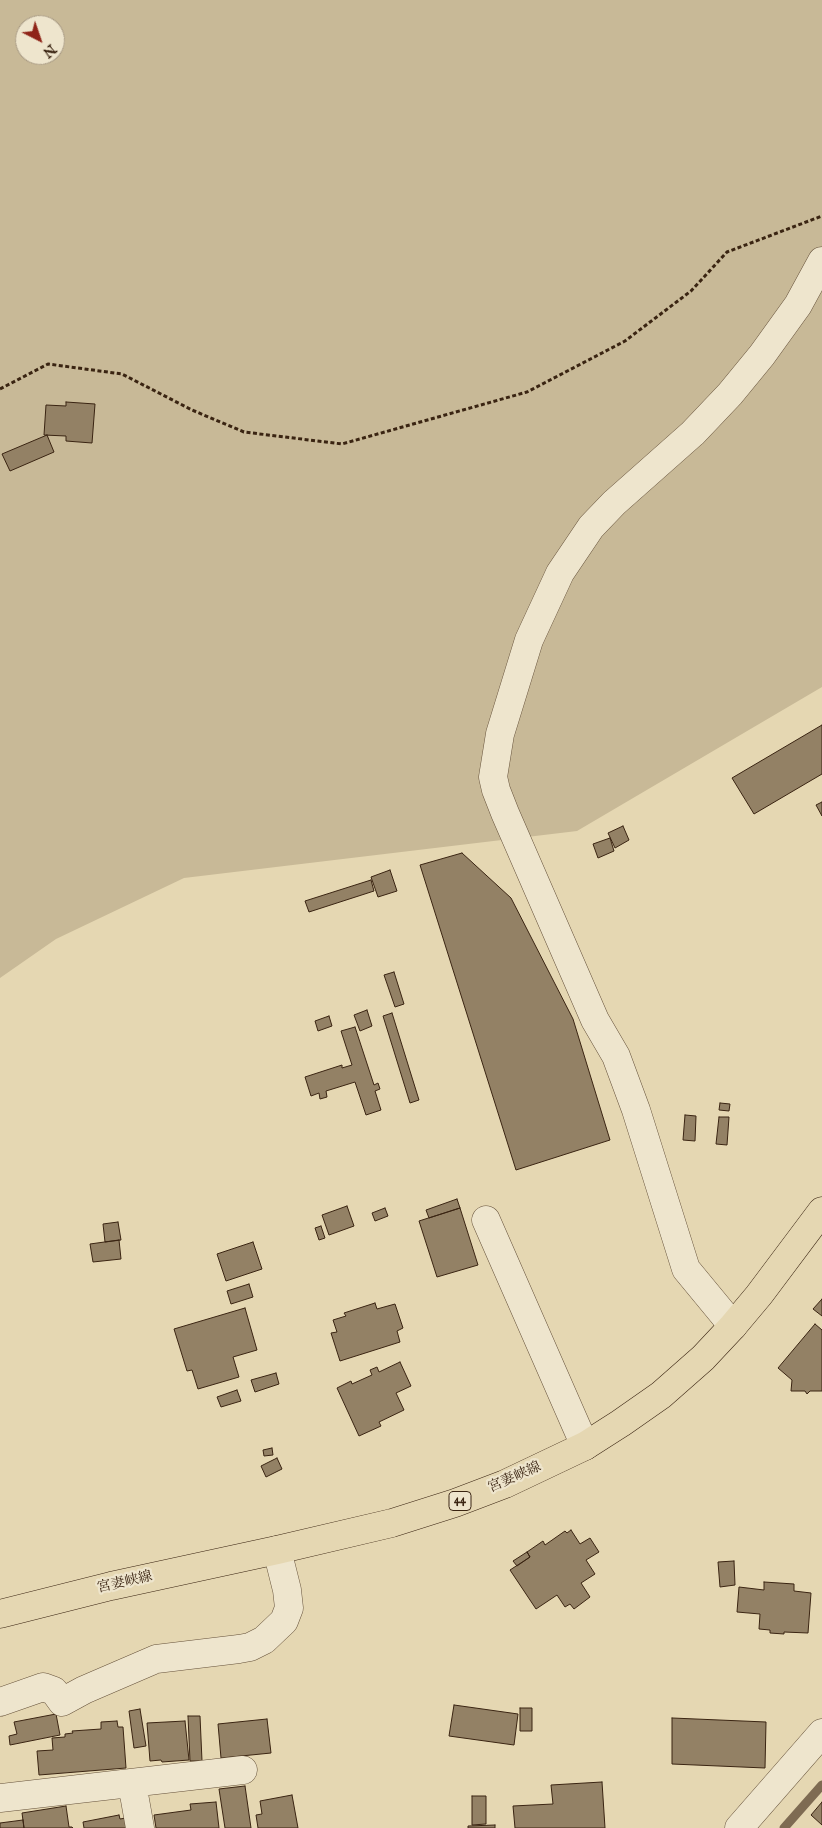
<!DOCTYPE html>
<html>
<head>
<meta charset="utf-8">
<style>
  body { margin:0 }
  #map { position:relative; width:822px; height:1828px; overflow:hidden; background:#e5d7b2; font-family:"IM FELL English",serif }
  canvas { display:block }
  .north { position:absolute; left:15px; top:15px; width:50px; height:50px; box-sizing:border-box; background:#eee5cd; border:1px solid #a69882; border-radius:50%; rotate:139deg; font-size:14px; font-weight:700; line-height:20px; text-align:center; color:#3a2412 }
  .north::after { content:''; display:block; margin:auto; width:18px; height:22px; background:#8f2418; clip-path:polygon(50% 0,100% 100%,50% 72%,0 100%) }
</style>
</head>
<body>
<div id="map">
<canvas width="822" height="1828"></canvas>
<div class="north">N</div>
</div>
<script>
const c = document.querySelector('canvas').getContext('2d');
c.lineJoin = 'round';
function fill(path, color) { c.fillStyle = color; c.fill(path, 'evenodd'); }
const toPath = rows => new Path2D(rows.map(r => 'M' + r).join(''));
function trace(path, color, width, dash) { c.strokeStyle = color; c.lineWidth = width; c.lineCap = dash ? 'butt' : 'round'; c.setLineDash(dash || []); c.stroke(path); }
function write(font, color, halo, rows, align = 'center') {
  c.font = font + ' "IM FELL English","Noto Serif JP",serif'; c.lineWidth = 4.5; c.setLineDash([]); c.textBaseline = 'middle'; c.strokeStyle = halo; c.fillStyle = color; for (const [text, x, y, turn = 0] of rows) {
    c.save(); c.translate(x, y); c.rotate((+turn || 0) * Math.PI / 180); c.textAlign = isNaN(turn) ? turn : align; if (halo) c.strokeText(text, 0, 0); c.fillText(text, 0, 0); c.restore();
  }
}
fill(toPath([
  [0,0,822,0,822,687,577,831,184,878,56,939,0,978],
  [25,25,55,25,55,55,25,55]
]), '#c8b997');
trace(toPath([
  [784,1828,822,1785]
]), '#7e6b52', 9);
const building = toPath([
  [66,402,95,404,92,443,66,441,66,436,44,435,46,405,66,406,66,402],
  [47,435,54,452,10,471,2,454,47,435],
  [822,725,822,774,754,814,732,778,822,725],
  [822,802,822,816,816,805,822,802],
  [623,826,629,840,615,848,608,833,623,826],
  [610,838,614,851,598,858,593,844,610,838],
  [462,853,511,898,573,1019,610,1140,516,1170,420,865,462,853],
  [390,870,397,891,378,897,371,877,390,870],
  [371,880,374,891,309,912,305,901,371,880],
  [394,972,404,1004,395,1007,384,975,394,972],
  [367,1010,372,1026,360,1031,354,1015,367,1010],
  [392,1013,419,1100,410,1103,383,1016,392,1013],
  [329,1016,332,1026,318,1031,315,1021,329,1016],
  [355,1027,374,1085,378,1083,380,1089,375,1091,381,1110,366,1115,355,1082,326,1091,327,1097,320,1099,319,1093,311,1096,305,1077,342,1065,342,1068,352,1065,341,1031,355,1027],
  [720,1103,730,1104,729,1111,719,1110,720,1103],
  [685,1115,696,1116,695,1141,683,1140,685,1115],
  [719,1117,729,1117,727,1145,716,1144,719,1117],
  [457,1199,460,1208,429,1218,426,1210,457,1199],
  [347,1206,354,1226,329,1235,322,1215,347,1206],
  [385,1208,388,1216,375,1221,372,1213,385,1208],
  [460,1208,478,1265,437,1277,419,1221,460,1208],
  [118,1222,121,1240,105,1242,103,1224,118,1222],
  [321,1226,325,1238,319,1240,315,1228,321,1226],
  [119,1240,121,1259,93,1262,90,1244,119,1240],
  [253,1242,262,1269,226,1281,217,1254,253,1242],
  [249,1284,253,1297,231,1304,227,1291,249,1284],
  [822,1299,822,1316,813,1309,822,1299],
  [375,1303,377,1309,395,1304,403,1328,397,1331,400,1342,340,1361,331,1333,337,1332,333,1320,346,1316,344,1313,375,1303],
  [245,1308,257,1350,233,1357,239,1377,198,1389,192,1370,187,1371,174,1329,245,1308],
  [815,1324,822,1330,822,1391,810,1391,807,1394,805,1391,791,1391,792,1380,778,1368,815,1324],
  [400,1362,411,1386,396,1393,404,1410,379,1422,381,1426,359,1436,337,1388,351,1381,352,1384,372,1375,370,1370,377,1367,379,1372,400,1362],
  [276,1373,279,1384,255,1392,251,1380,276,1373],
  [237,1390,241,1401,221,1407,217,1397,237,1390],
  [272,1448,273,1455,264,1456,263,1450,272,1448],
  [277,1458,282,1469,266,1477,261,1466,277,1458],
  [571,1530,580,1544,590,1538,599,1552,586,1560,595,1574,581,1583,590,1597,574,1609,570,1604,565,1607,557,1595,536,1609,510,1570,530,1557,527,1552,543,1541,545,1545,565,1531,567,1533,571,1530],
  [527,1552,530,1557,517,1566,513,1561,527,1552],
  [734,1561,735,1585,720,1587,718,1562,734,1561],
  [764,1582,794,1584,794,1591,811,1593,808,1633,784,1632,784,1634,770,1633,770,1630,759,1629,760,1614,737,1612,739,1587,764,1590,764,1582],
  [454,1705,518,1714,514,1745,449,1736,454,1705],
  [520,1708,532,1708,532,1731,520,1731,520,1708],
  [140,1709,146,1746,134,1748,129,1711,140,1709],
  [56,1714,60,1735,10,1745,9,1736,17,1734,14,1722,56,1714],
  [188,1716,200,1716,202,1761,190,1761,188,1716],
  [672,1718,766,1722,765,1768,672,1764,672,1718],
  [267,1719,271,1753,221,1758,218,1724,267,1719],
  [117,1721,118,1727,123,1727,126,1768,39,1775,37,1751,53,1750,52,1738,65,1737,65,1734,73,1733,72,1731,101,1729,101,1722,117,1721],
  [185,1721,189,1760,162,1762,161,1760,150,1761,147,1723,185,1721],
  [602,1782,605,1828,515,1828,513,1806,553,1804,551,1785,602,1782],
  [245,1786,251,1828,225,1828,219,1789,245,1786],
  [292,1795,298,1828,258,1828,256,1815,262,1814,260,1801,292,1795],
  [472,1796,486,1796,486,1824,472,1825,472,1796],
  [216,1802,219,1828,156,1828,154,1815,191,1810,190,1804,216,1802],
  [822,1802,822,1825,811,1815,822,1802],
  [66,1806,69,1827,72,1827,73,1828,24,1828,22,1813,66,1806],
  [119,1815,120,1819,126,1818,128,1828,84,1828,83,1822,119,1815],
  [23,1820,24,1828,0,1828,0,1823,23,1820],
  [495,1825,495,1828,468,1828,468,1826,495,1825]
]);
fill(building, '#938165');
trace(building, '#3a2412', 1);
const minor = toPath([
  [486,1220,585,1446],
  [733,1326,686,1269,636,1110,616,1056,595,1020,505,813,496,790,493,777,500,734,529,640,560,573,591,527,614,503,693,433,730,394,762,355,798,305,822,261],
  [0,1702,43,1687,54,1691,62,1702,84,1690,156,1659,239,1649,250,1647,264,1640,284,1621,289,1608,287,1590,277,1550],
  [132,1783,140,1828],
  [0,1798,243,1770],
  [739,1828,822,1733]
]);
const major = toPath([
  [0,1614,111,1586,277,1550,392,1523,455,1503,505,1484,585,1446,621,1423,661,1395,703,1358,733,1326,759,1295,822,1211]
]);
trace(minor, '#65513a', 29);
trace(major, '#3a2412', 29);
trace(toPath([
  [0,389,48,364,122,374,192,410,244,432,342,444,527,392,625,341,691,291,727,252,822,216]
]), '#3a2412', 3, [4, 2.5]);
trace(minor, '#eee5cd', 28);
trace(major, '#e5d7b2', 28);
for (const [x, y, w] of [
  [460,1501,22]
]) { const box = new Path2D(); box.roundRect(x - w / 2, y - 9.5, w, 19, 4); c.fillStyle = '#eee5cd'; c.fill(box); trace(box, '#3a2412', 1); }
write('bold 12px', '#3a2412', null, [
  ["44",460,1501]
]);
write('14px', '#3a2412', '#eee5cd', [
  ["宮妻峡線",515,1478,-24],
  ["宮妻峡線",125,1583,-13]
]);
</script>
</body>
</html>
